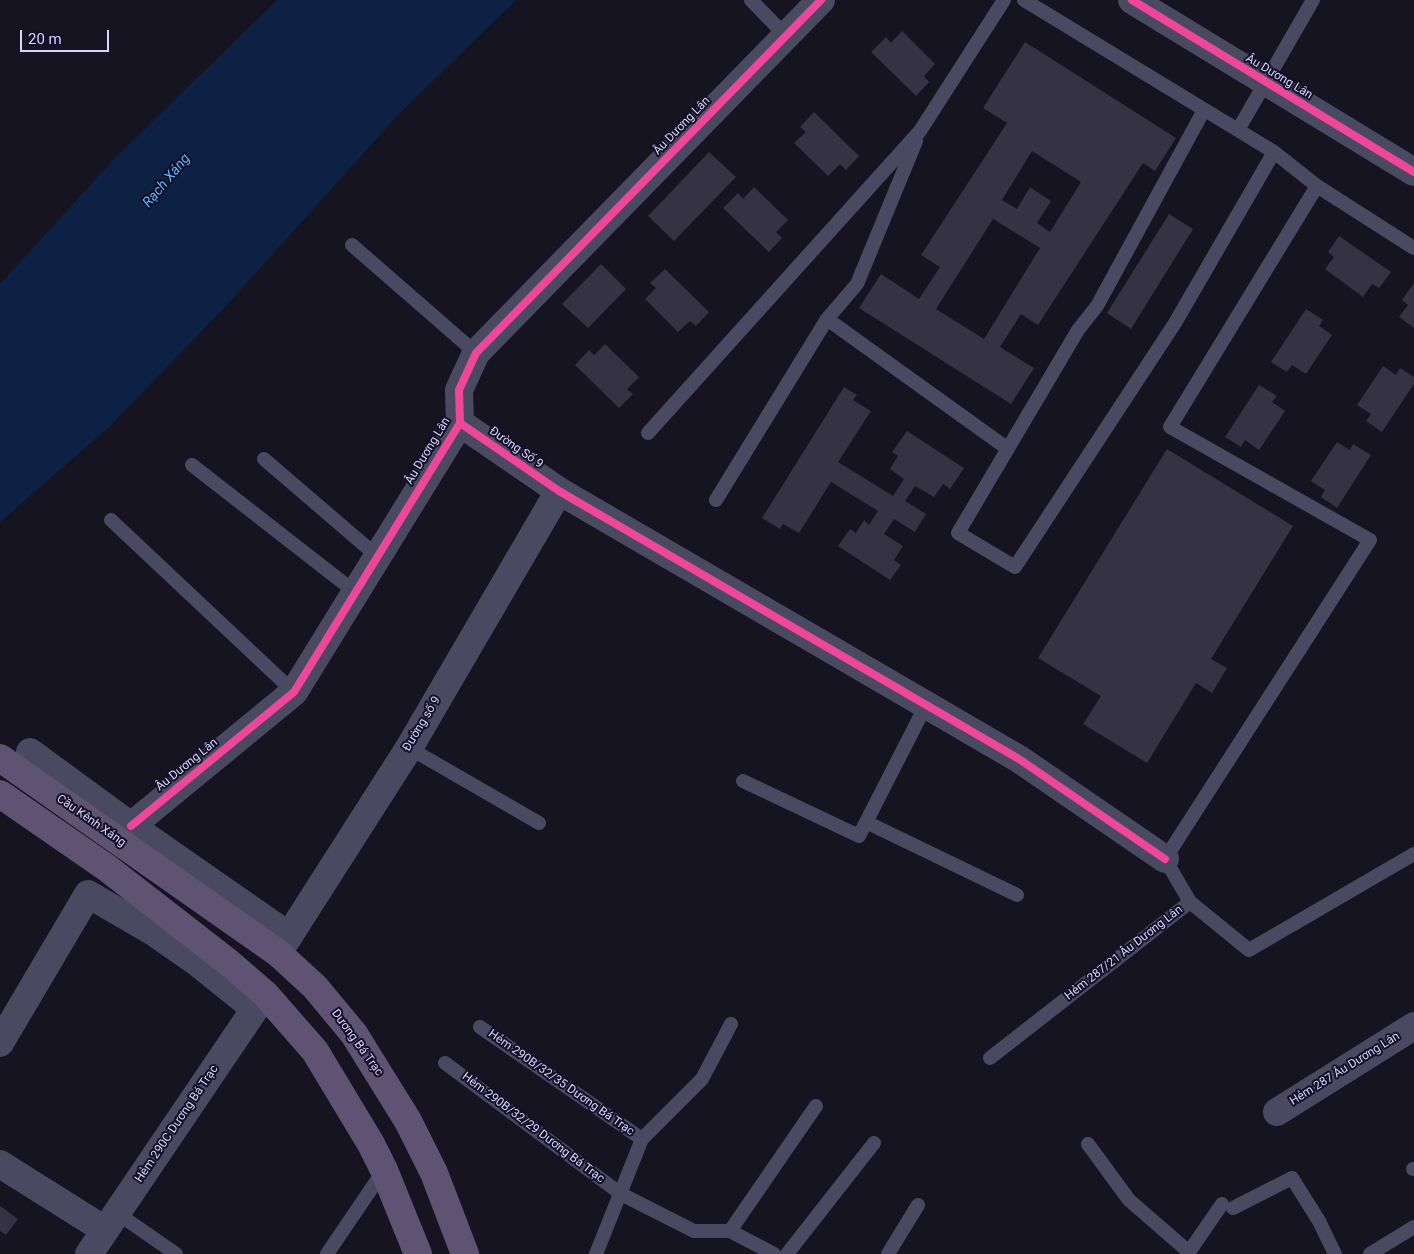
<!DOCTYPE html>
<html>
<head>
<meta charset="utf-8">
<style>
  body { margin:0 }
  #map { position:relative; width:1414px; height:1254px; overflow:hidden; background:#161421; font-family:Roboto,sans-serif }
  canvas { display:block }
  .scale { position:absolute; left:20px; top:30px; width:89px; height:22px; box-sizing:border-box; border:2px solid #d9d4ff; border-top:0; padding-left:6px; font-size:15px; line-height:18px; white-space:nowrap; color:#d9d4ff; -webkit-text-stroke:4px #130f26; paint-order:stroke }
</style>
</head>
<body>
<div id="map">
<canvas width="1414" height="1254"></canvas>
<div class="scale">20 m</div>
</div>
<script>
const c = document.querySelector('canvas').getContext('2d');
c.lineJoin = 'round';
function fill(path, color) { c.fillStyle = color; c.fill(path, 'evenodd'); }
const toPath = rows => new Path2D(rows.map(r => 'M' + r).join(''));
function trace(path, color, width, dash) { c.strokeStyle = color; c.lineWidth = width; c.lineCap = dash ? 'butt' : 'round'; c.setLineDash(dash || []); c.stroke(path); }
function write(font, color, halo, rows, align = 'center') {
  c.font = font + ' Roboto,sans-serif'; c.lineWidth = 4; c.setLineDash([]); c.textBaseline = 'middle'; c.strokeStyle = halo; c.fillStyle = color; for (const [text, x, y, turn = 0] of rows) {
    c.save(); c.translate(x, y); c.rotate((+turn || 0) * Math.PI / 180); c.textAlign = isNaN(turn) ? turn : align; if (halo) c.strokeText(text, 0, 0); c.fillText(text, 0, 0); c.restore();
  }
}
fill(toPath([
  [277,0,516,0,397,116,225,307,108,428,0,522,0,284,115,158]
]), '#0d2144');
fill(toPath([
  [902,31,935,64,924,76,929,82,916,96,871,52,886,37,891,43],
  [1025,42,1176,138,1155,171,1143,163,1038,325,1021,314,1000,347,1034,368,1011,404,859,308,881,274,919,299,940,267,921,255,1007,123,983,108],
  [1032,151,1081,182,1050,232,1037,223,1051,201,1030,187,1017,209,1002,200],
  [993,219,1040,248,984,339,936,309],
  [814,112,859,156,846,170,840,164,828,176,794,143,806,132,800,127],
  [709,152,736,177,674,241,648,216],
  [754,187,788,220,776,232,782,238,769,252,723,208,738,193,743,199],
  [1169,214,1193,229,1131,329,1107,313],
  [1339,236,1391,272,1379,288,1372,284,1363,297,1325,269,1334,257,1328,252],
  [601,264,626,289,588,328,562,304],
  [665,269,709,312,696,326,690,321,678,332,645,299,656,288,650,283],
  [1414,283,1414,328,1399,317,1408,305,1402,300],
  [1306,309,1323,320,1319,326,1332,335,1306,374,1292,365,1287,372,1271,362],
  [605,344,639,377,627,389,633,394,619,408,575,365,589,350,594,355],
  [1383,366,1396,375,1400,368,1414,377,1414,384,1382,432,1366,421,1371,414,1357,405],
  [1259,385,1277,396,1272,402,1285,411,1259,450,1245,440,1241,447,1225,437],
  [844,387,857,395,853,400,871,411,838,462,893,496,904,479,890,469,898,456,892,452,907,431,964,468,950,489,943,484,934,497,915,486,905,501,926,514,915,532,894,519,884,534,903,546,894,560,901,565,890,580,838,546,850,529,856,533,864,520,869,525,878,511,831,482,799,533,783,524,780,529,762,518],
  [1337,442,1350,450,1353,444,1371,455,1337,508,1321,497,1325,490,1311,481],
  [1167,449,1293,526,1211,659,1227,668,1212,693,1196,683,1147,763,1083,724,1101,696,1038,658],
  [0,1206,18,1219,6,1235,0,1231]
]), '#343243');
trace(toPath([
  [751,0,786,36],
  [1024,0,1274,152,1317,186,1414,248],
  [1204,110,1097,306,1078,330,958,533,1015,567,1175,323,1274,152],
  [1238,130,1313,0],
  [352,245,476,353],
  [827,319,1008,449],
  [648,433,920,131,1004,0],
  [264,459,377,556],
  [192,465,355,592],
  [716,500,827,319,857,284,916,141],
  [111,520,294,692],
  [409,748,539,823],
  [743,781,859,836,926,705],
  [866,822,1017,895],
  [1190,902,1165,859,1370,540,1170,427,1317,186],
  [480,1027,642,1139],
  [990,1058,1190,902,1249,950,1414,854],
  [445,1063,621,1194,694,1231,730,1231,774,1254],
  [1088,1144,1129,1200,1189,1252,1187,1254],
  [1413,1169,1414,1169],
  [1233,1208,1292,1178,1319,1221,1335,1254],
  [117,1213,176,1254],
  [730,1231,816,1106],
  [1189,1252,1222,1204],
  [327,1254,384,1170],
  [596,1254,642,1139,702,1079,731,1024],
  [787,1254,874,1143],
  [888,1254,918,1205],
  [1370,1254,1414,1227]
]), '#4a4962', 14);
trace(toPath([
  [559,491,1019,759,1165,859],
  [30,752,131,826,289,936],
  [131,826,294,692,460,423],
  [0,1043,88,894,155,933,198,963,254,1008],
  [1277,1112,1414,1026],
  [0,1164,105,1230],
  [89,1254,265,994]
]), '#4a4962', 28);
trace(toPath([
  [1132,0,1414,172],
  [278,953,409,748,559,491,460,423,459,390,476,353,821,0]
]), '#4a4962', 28);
trace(toPath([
  [0,758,278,953,315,987,354,1034,408,1121,434,1173,465,1254],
  [0,794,107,868,228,962,265,994,315,1051,371,1144,384,1170,418,1254]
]), '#5e5373', 28);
trace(toPath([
  [1132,0,1414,172],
  [460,423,559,491,1019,759,1165,859],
  [131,826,294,692,460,423,459,390,476,353,821,0]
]), '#ed469a', 8);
write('12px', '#d9d4ff', '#130f26', [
  ["Âu Dương Lân",1279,77,31],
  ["Âu Dương Lân",682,126,-46],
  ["Đường Số 9",516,448,35],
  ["Âu Dương Lân",428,451,-59],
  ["Đường số 9",422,724,-59],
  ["Âu Dương Lân",187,765,-39],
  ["Cầu Kênh Xáng",91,821,35],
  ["Hẻm 287/21 Âu Dương Lân",1124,953,-38],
  ["Dương Bá Trạc",357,1043,54],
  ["Hẻm 287 Âu Dương Lân",1345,1069,-32],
  ["Hẻm 290B/32/35 Dương Bá Trạc",561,1083,35],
  ["Hẻm 290C Dương Bá Trạc",177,1124,-56],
  ["Hẻm 290B/32/29 Dương Bá Trạc",533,1128,37]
]);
write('italic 14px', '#62b6ff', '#130f26', [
  ["Rạch Xáng",167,181,-50]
]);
</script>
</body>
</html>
